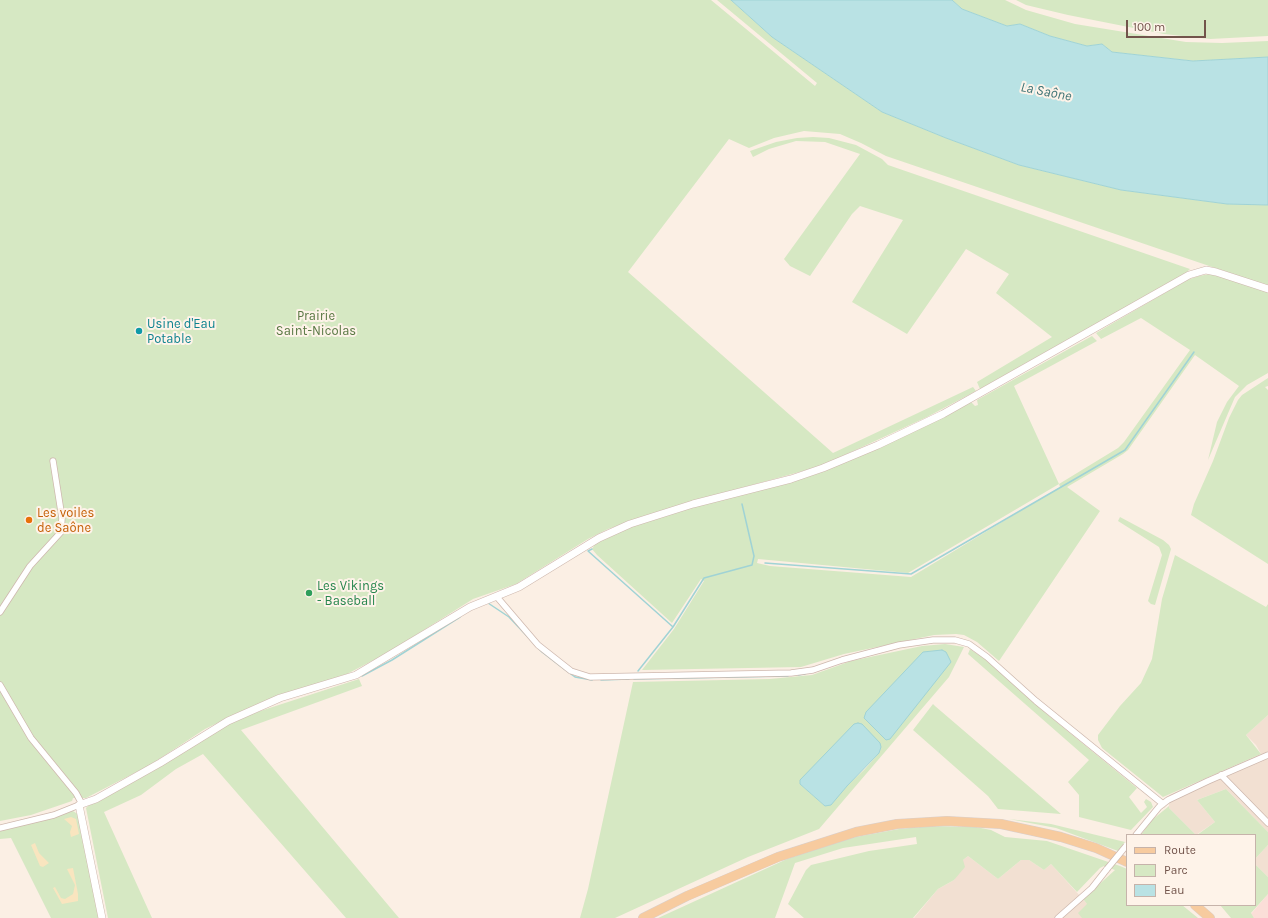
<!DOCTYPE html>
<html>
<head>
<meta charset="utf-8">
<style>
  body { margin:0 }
  #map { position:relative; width:1268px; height:918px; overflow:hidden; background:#fbefe4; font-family:Karla,sans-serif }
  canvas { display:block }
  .legend { position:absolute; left:1126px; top:834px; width:130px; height:72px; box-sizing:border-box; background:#fef3e9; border:1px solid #c6b3aa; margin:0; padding:5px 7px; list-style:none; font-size:12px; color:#72544b }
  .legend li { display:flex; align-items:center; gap:8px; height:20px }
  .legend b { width:20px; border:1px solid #c6b3aa }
  .scale { position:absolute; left:1126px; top:20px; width:80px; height:18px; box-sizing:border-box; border:2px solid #72544b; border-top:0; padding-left:5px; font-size:12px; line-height:14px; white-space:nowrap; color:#72544b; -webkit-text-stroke:3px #fef3e9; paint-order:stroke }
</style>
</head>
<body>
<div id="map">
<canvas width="1268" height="918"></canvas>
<ul class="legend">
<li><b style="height:5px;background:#f7cb9f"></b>Route</li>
<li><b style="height:11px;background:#d6e8c3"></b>Parc</li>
<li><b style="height:11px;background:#b9e2e4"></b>Eau</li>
</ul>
<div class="scale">100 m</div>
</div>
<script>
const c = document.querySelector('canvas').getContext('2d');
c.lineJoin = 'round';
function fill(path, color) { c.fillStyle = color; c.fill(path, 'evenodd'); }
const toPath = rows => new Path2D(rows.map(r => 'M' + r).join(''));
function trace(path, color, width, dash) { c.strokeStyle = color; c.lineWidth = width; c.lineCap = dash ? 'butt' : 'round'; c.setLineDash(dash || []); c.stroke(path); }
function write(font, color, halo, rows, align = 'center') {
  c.font = font + ' Karla,sans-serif'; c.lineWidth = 4; c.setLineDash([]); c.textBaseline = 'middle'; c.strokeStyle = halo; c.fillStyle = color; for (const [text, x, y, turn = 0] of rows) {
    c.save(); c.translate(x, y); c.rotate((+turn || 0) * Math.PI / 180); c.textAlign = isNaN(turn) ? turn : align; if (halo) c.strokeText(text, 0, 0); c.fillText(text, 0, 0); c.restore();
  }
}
fill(toPath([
  [1268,715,1268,832,1226,789,1197,800,1215,822,1196,835,1169,808,1169,795,1261,754,1256,745,1246,735],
  [1268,845,1268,877,1255,864,1255,859],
  [968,856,998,879,1021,860,1029,860,1044,870,1051,864,1100,918,914,918,938,889,954,880,963,860]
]), '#f2e0d2');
fill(toPath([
  [1268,894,1268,918,1254,918,1251,914]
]), '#fbded8');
fill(toPath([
  [0,0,711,0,815,86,817,83,717,0,731,0,772,37,882,112,946,138,1019,165,1121,190,1227,204,1268,205,1268,286,886,156,861,143,840,134,804,131,774,138,749,148,729,139,628,272,833,453,973,387,976,391,927,417,821,466,687,503,608,529,588,539,516,584,473,599,389,652,347,674,238,713,205,729,150,765,86,798,73,798,72,801,31,815,0,821],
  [952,0,1005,0,1026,10,1075,24,1186,42,1222,43,1268,41,1268,57,1194,61,1112,52,1102,44,1087,46,1050,36,1020,24,1007,26,962,9],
  [1016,0,1268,0,1268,36,1210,39,1164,34,1068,15,1026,5],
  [813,137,829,138,856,145,882,159,888,165,1190,269,1186,273,980,389,977,382,1052,337,996,293,1009,274,966,249,907,334,852,302,903,220,860,206,852,214,810,276,790,266,784,259,860,154,825,142,796,141,769,149,753,157,750,151,776,142,797,138],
  [1210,274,1219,275,1268,292,1268,373,1247,385,1235,397,1208,460,1217,422,1227,402,1239,386,1195,355,1128,450,1123,454,1067,487,1100,511,999,661,977,642,964,635,956,634,934,635,844,654,801,667,642,670,674,629,704,581,701,579,672,623,597,555,592,549,595,544,630,527,687,509,787,482,971,402,975,406,978,405,977,400,1092,336,1097,341,1014,386,1059,484,1118,448,1124,442,1190,350,1141,318,1101,339,1096,333,1187,280,1199,276],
  [1059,484,1060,487,911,577,770,566,757,563,758,559,908,573],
  [1268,378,1268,386,1265,387,1268,390,1268,564,1191,515,1194,504,1213,461,1229,418,1238,400,1242,395],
  [1120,517,1163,540,1169,545,1171,549,1155,605,1151,604,1148,601,1162,555,1159,547,1118,521],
  [1175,555,1266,607,1268,604,1268,715,1246,735,1261,754,1163,797,1102,748,1098,740,1098,735,1120,706,1141,683,1152,659,1162,599],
  [945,644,964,647,949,677,819,829,748,857,615,918,580,918,588,889,633,682,770,679,812,675,851,661,922,646],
  [879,753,864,770,825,806,800,784],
  [970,649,985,659,1048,715,1137,788,1129,797,1141,813,1147,807,1144,802,1146,799,1151,802,1153,807,1131,830,1079,817,1079,795,1068,782,1089,760,968,654],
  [359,679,362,686,241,730,399,918,346,918,203,754,176,769,141,795,104,812,152,918,108,918,86,808,88,806,160,767,226,725,251,714],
  [933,704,935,706,1061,814,998,809,988,796,913,730],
  [1226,789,1268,832,1268,845,1255,859,1255,835,1197,835,1215,822,1197,800],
  [1169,806,1169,808,1196,835,1141,835,1152,820],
  [73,811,79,815,82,837,84,839,99,918,51,918,11,838,0,839,0,831],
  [1009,819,1051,824,1125,842,1118,851,1056,828],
  [931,826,976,827,991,830,1005,837,1047,841,1120,866,1127,869,1127,905,1182,905,1198,918,1082,918,1078,913,1087,904,1083,899,1115,870,1104,866,1100,868,1077,892,1051,864,1044,870,1029,860,1021,860,998,879,968,856,963,860,965,867,954,880,938,889,913,918,804,918,788,904,806,870,811,865,869,851,917,844,916,837,843,848,795,863,775,918,658,918,787,859,845,839,899,829],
  [1255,864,1268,877,1268,894,1251,913,1254,918,1231,918,1220,905,1255,905]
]), '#d6e8c3');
fill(toPath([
  [71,817,76,819,79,834,71,837,70,832,72,826,64,819],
  [35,843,39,853,49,863,43,867,40,866,31,845],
  [73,868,78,894,78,901,62,904,53,888,55,887,61,898,65,899,73,894,75,885,67,869]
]), '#f9e5bf');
const water = toPath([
  [731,0,952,0,962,9,1007,26,1020,24,1050,36,1087,46,1102,44,1112,52,1193,61,1268,57,1268,205,1227,204,1121,190,1019,165,946,138,882,112,772,37,731,0],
  [942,650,946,652,951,662,890,739,886,740,864,718,866,712,923,652,942,650],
  [858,723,862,724,880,743,881,747,879,753,847,786,831,805,825,806,800,784,800,780,854,724,858,723]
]);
fill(water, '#b9e2e4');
trace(water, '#a0d3d5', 1);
trace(toPath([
  [592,549,588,551,673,627],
  [765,563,911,574,1125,450,1194,352],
  [488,603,509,617,542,652,564,669,575,677,592,680],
  [638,671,673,627,704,578,752,565,754,556,742,504],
  [798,675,805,674],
  [362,676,392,660,460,617],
  [634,679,788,676],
  [601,680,629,679]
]), '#a0d3d5', 1.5);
const minor = toPath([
  [497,597,538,645,571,671,590,677,791,673,813,670,842,660,899,645,933,640,955,640,969,644,987,657,1036,701,1163,804],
  [0,612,30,566,61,532,62,518,53,461],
  [0,685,31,738,76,793,82,804],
  [1221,775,1268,823],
  [0,828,54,815,79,805],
  [1136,835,1159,807,1168,800,1208,781,1268,755],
  [1058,918,1092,888,1107,869]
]);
const tertiary = toPath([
  [102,918,79,805,96,799,160,763,228,721,280,698,356,675,470,607,519,587,599,538,630,524,693,504,791,479,823,468,878,445,943,414,1189,275,1206,270,1216,272,1268,289]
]);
const primary = toPath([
  [1195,905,1210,918],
  [643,918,687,896,778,857,856,832,897,824,947,821,1001,824,1061,837,1096,848,1127,862]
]);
trace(minor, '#ceb8ae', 7);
trace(tertiary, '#ceb8ae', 8);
trace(primary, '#d8cfcd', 10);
trace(minor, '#fff', 5.5);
trace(tertiary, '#fff', 7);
trace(primary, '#f7cb9f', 9);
const minorBridge = toPath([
  [1107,869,1126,846]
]);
trace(minorBridge, '#ceb8ae', 7, []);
trace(minorBridge, '#fff', 5.5);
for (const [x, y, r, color] of [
  [139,331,4,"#0f9aa8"],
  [29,520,4,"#e8710a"],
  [309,593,4,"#2e9e5b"]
]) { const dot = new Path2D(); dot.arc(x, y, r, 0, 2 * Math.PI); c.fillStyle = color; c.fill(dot); trace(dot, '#fef3e9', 1.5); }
write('13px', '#597843', '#fef3e9', [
  ["Prairie",316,316],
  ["Saint-Nicolas",316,331]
]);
write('13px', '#0d838f', '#fef3e9', [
  ["Usine d'Eau",147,324],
  ["Potable",147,339]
], 'left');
write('13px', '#c56008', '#fef3e9', [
  ["Les voiles",37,513],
  ["de Saône",37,528]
], 'left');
write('13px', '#27864d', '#fef3e9', [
  ["Les Vikings",317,586],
  ["- Baseball",317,601]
], 'left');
write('italic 14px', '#407577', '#fef3e9', [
  ["La Saône",1046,92,11]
]);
</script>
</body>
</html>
